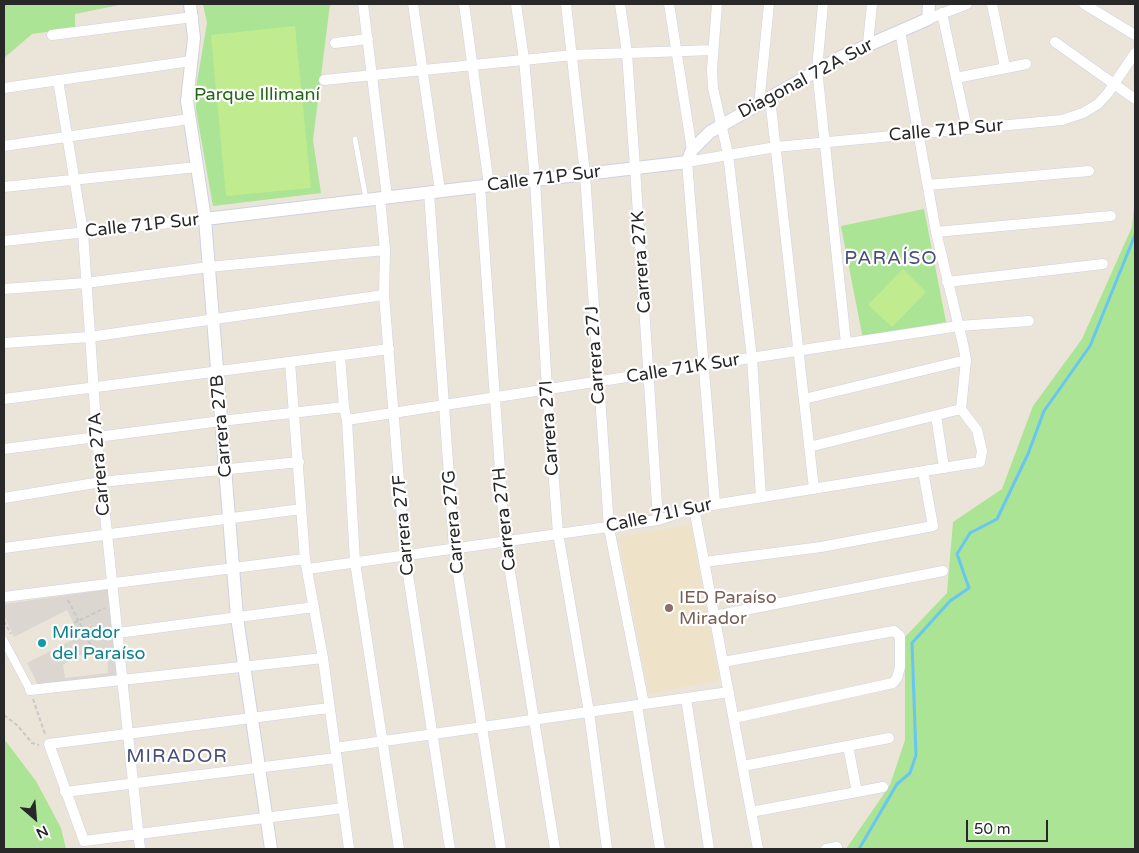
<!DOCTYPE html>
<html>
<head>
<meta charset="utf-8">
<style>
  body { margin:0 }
  #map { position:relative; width:1139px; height:853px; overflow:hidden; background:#ebe4d9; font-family:"Varela Round",sans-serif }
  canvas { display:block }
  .frame { position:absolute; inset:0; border:5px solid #282828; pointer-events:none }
  .north { position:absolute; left:10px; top:793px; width:50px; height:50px; -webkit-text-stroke:4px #fff; paint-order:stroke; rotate:153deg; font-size:14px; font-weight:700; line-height:20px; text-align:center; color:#282828 }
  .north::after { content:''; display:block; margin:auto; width:18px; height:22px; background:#282828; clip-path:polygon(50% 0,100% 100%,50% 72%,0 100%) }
  .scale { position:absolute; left:966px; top:820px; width:82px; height:22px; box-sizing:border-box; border:2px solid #282828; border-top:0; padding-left:6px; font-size:15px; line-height:18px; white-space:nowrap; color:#282828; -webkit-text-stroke:4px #fff; paint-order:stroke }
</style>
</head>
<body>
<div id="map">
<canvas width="1139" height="853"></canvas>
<div class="frame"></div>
<div class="north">N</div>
<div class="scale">50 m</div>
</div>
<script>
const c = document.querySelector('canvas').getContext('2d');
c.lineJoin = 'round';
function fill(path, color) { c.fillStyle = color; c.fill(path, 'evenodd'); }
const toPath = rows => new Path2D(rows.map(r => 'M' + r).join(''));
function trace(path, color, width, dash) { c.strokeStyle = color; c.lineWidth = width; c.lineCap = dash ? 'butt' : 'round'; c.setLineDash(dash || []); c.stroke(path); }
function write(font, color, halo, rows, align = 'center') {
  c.font = font + ' "Varela Round",sans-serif'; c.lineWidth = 4.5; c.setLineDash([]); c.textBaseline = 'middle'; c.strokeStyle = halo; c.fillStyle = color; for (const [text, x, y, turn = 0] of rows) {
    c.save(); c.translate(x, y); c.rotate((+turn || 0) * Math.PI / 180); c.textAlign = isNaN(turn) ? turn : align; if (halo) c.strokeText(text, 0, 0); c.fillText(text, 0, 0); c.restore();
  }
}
fill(toPath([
  [691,525,719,680,649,694,618,537]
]), '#eee3c8');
fill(toPath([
  [4,4,124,4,75,14,75,28,32,34,4,58],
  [203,4,330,4,313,140,321,193,213,206,196,110,196,88,207,23],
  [1135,197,1135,849,846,849,890,785,905,740,905,637,947,593,953,522,1002,489,1033,406,1082,339,1132,227],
  [924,209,946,322,863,339,841,226],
  [4,739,36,781,61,828,66,849,4,849]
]), '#abe494');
fill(toPath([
  [295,26,311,188,226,196,211,35],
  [903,269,926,292,892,327,868,305]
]), '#c0ec8f');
fill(toPath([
  [110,589,118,678,38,685,27,663,80,636,67,610,14,637,4,616,4,604],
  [107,652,108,673,65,678,63,665,78,655]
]), '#dbd7d0');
trace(toPath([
  [4,5,5,4],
  [859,849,897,784,910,773,916,755,912,643,950,601,969,588,957,554,970,533,997,519,1028,454,1044,411,1090,346,1135,235]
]), '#68c6f1', 3);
const service = toPath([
  [355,139,366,199]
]);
const pedestrian = toPath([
  [4,641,30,690]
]);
const minor = toPath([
  [363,4,387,197],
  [413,4,440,191],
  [464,4,489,185],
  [516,4,524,59,535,180,547,390,558,533,589,712,607,849],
  [566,4,585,174,609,528,644,704],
  [620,4,627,53,635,168,658,520],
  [669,4,692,150],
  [717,4,712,69,713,88,728,154,752,358,761,497],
  [823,4,817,69,846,343],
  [992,4,1005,67],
  [1084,4,1135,35],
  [942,13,967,129],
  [928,19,967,4],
  [900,31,936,232,963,344,966,360,961,409],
  [52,35,193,17],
  [1055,42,1135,99],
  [335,43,368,39],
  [868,44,872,4],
  [956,78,1026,64],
  [58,80,83,232,97,438,140,849],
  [324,80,573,55,713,50],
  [4,88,191,61],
  [770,98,814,489],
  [759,105,769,4],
  [4,146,189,119],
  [928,185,1089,171],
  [480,186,505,541,555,849],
  [4,187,197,167],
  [429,192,454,548,501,849],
  [380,198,385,250,384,295,405,555,450,849],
  [936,232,1111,216],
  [4,241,205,219],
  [947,282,1103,264],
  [4,289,86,283,209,267,385,250],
  [4,343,89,337,384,295],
  [340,356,344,407,347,420,355,562,399,849],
  [290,362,305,559,323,658,349,849],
  [4,399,389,349],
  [804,399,966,360],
  [936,416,944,468],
  [347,420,959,326,1029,321],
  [809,447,961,409],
  [4,449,221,421,344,407],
  [4,498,101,482,299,462],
  [715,504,687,162,776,147,1062,120,1083,113,1098,104,1108,93,1135,53],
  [694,508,758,849],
  [4,548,301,509],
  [704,562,821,547,933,526,923,471],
  [308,569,658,520,694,508,980,462,982,451,977,430,961,409],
  [4,597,305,559],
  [714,616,943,571],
  [118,633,314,607],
  [723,662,894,631,900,636,900,667,897,678,893,683,734,718],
  [30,690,323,658],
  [686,698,709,849],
  [637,705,660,849],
  [329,708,49,744,84,841,343,808],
  [848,746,857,792],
  [335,748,729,692],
  [743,766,889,738],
  [65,792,336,758],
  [751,812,883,787],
  [826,849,837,847]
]);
const tertiary = toPath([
  [190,4,194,38,187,101,205,219,237,617,271,849],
  [205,219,687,162,692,150,710,132,841,57,928,19,929,4]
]);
trace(service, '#ced1e2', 6);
trace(pedestrian, '#ced1e2', 9);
trace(minor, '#ced1e2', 11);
trace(tertiary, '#ced1e2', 14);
trace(toPath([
  [68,600,95,654],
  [4,621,11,634],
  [74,623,105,608],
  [33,699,45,734],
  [4,715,18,726,32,743,39,745]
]), '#c7c7c7', 2, [4, 2.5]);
trace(service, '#fff', 5);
trace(pedestrian, '#fff', 8);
trace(minor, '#fff', 10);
trace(tertiary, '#fff', 12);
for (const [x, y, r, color] of [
  [669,608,5,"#8d6e63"],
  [42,643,5,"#0f9aa8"]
]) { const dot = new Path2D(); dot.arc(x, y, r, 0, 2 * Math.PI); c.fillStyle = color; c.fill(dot); trace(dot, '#fff', 2); }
write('18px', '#282828', '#fff', [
  ["Diagonal 72A Sur",806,79,-28],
  ["Calle 71P Sur",946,131,-5],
  ["Calle 71P Sur",544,179,-7],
  ["Calle 71P Sur",142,226,-6],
  ["Carrera 27K",642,262,-94],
  ["Carrera 27J",596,355,-94],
  ["Calle 71K Sur",683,369,-9],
  ["Carrera 27B",222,426,-95],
  ["Carrera 27I",550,428,-94],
  ["Carrera 27A",100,464,-95],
  ["Calle 71I Sur",659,516,-12],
  ["Carrera 27H",505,519,-96],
  ["Carrera 27G",454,522,-95],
  ["Carrera 27F",404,525,-95]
]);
write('18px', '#246617', '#fff', [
  ["Parque Illimaní",257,95]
]);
write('18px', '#785e54', '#fff', [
  ["IED Paraíso",679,598],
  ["Mirador",679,619]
], 'left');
write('18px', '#0d838f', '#fff', [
  ["Mirador",52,633],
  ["del Paraíso",52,654]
], 'left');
c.letterSpacing = '1px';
write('19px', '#484e7a', '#fff', [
  ["PARAÍSO",891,259],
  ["MIRADOR",177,757]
]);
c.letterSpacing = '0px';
</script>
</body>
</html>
